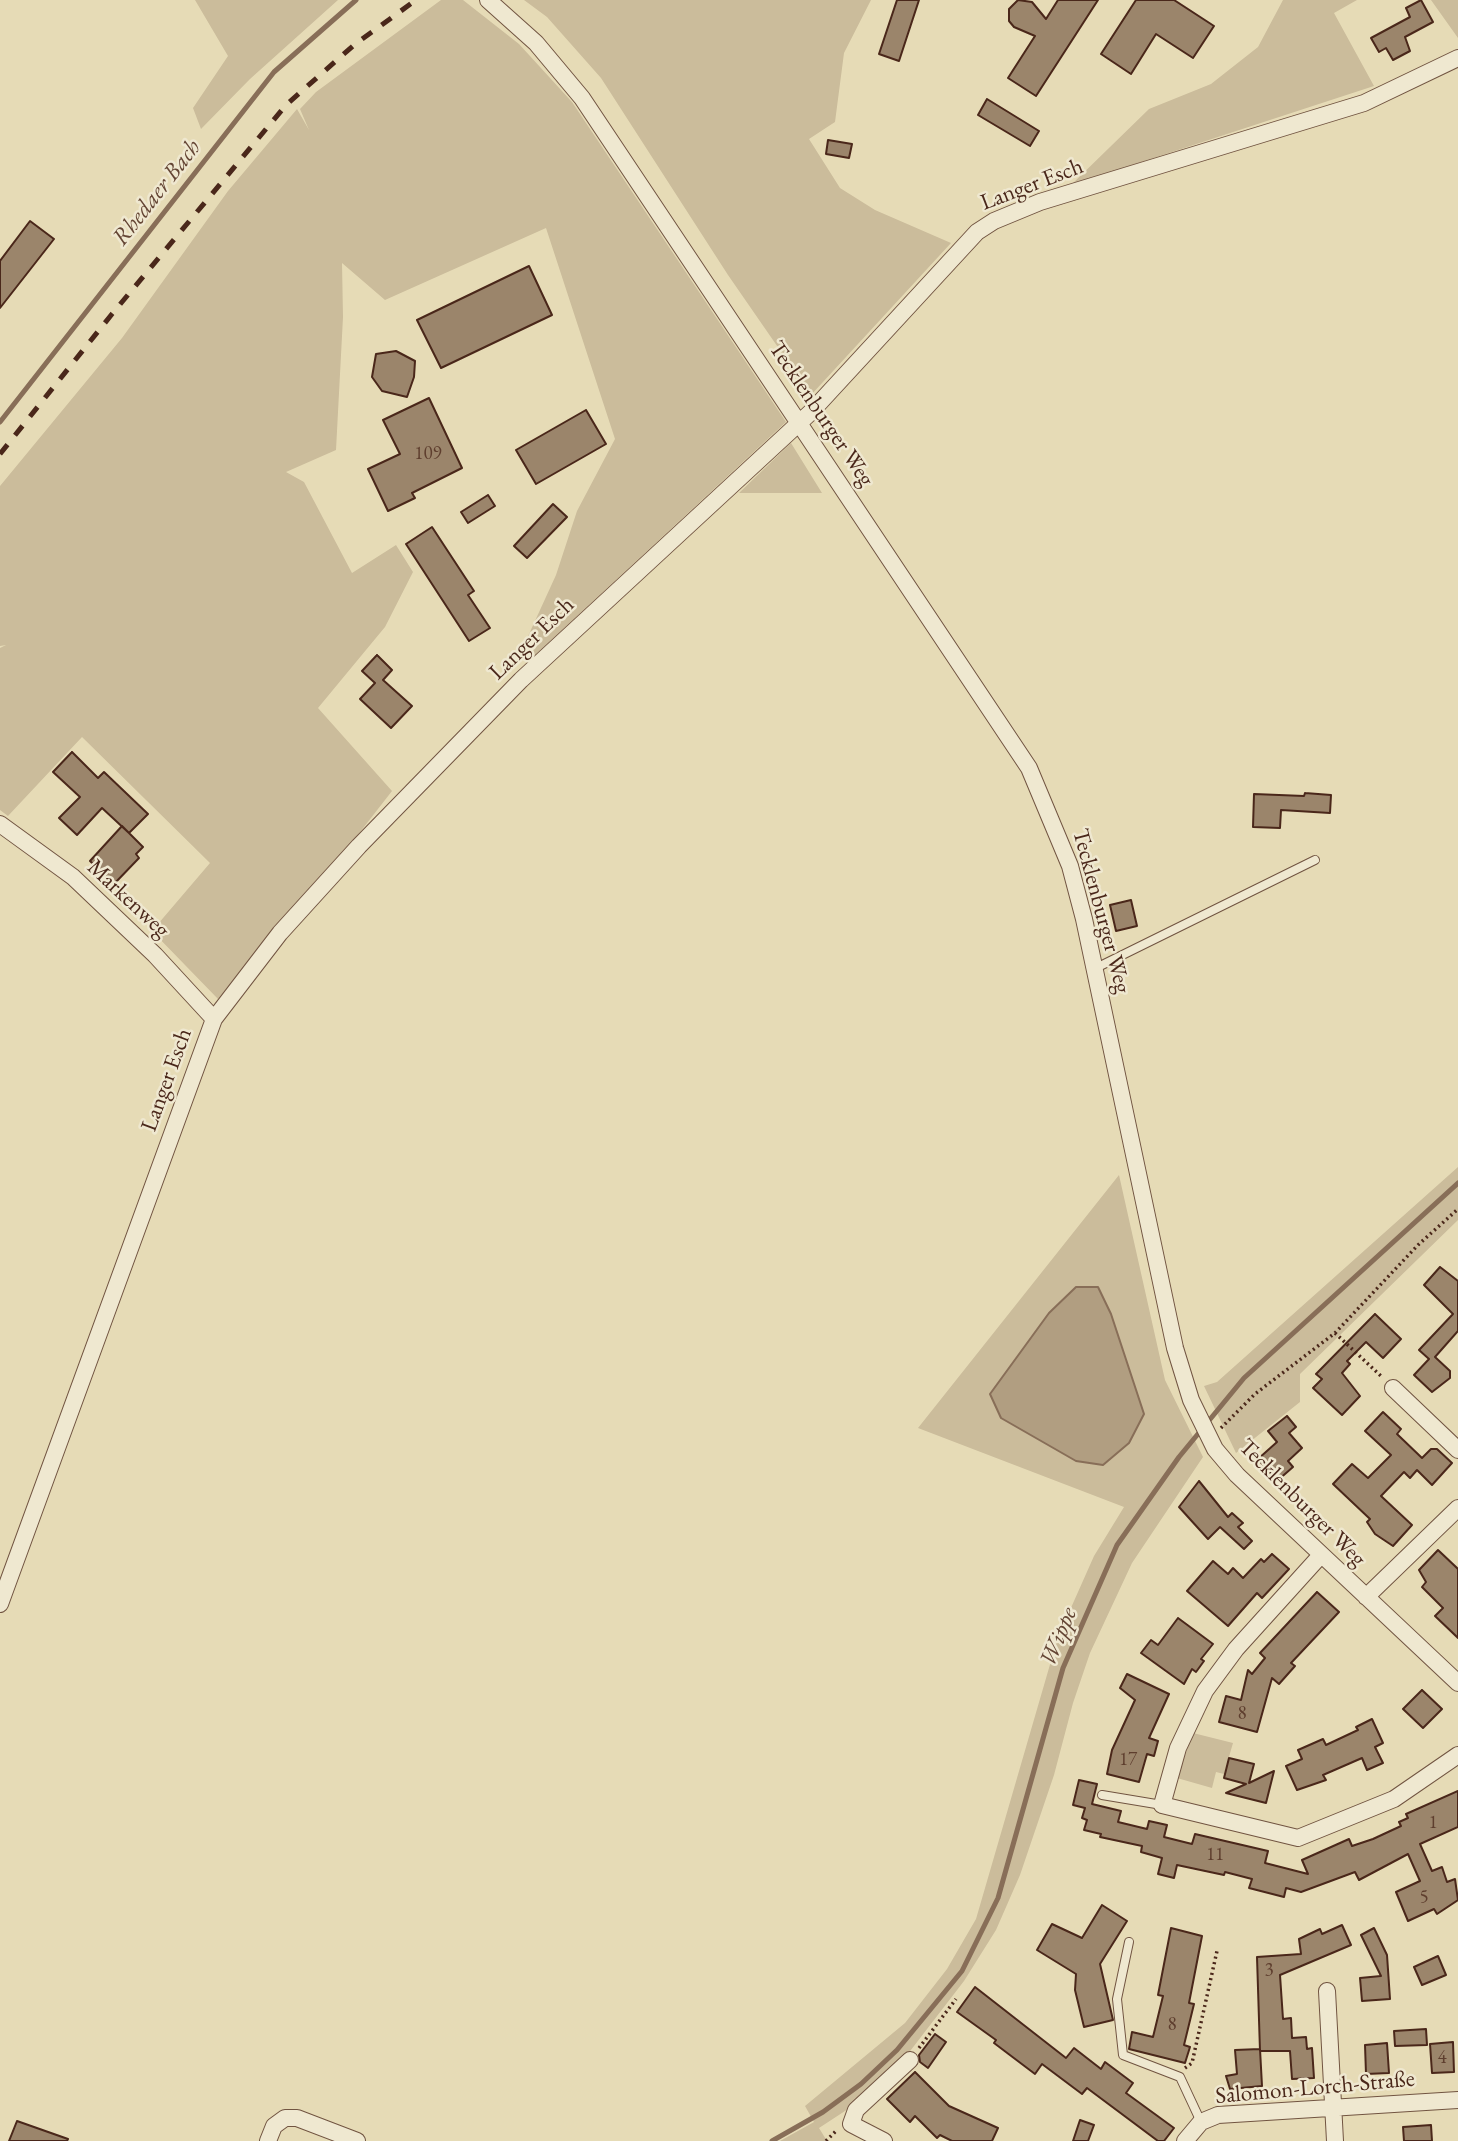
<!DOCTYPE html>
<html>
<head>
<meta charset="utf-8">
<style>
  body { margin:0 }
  canvas { display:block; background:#e6dbb6 }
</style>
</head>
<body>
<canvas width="1458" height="2141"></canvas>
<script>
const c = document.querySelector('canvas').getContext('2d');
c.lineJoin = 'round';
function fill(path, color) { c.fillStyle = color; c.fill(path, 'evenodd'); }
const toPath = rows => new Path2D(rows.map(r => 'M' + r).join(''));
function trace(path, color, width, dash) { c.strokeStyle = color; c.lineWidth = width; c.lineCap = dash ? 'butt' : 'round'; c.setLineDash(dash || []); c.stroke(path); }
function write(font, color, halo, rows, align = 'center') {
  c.font = font + ' "EB Garamond",serif'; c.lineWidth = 5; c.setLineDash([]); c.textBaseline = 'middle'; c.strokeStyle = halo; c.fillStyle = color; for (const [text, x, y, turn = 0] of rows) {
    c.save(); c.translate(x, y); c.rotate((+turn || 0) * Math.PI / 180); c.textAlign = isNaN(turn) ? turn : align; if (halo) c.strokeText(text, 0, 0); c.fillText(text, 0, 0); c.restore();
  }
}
fill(toPath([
  [195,0,338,0,250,79,201,129,193,108,228,56],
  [441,0,463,0,519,44,572,102,786,422,535,655,524,645,556,575,577,511,615,439,546,228,385,300,342,263,343,317,336,450,286,472,304,482,352,573,396,545,413,572,385,627,318,708,392,791,353,841,218,999,152,931,210,863,82,737,8,816,0,810,0,648,6,645,0,646,0,486,122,338,228,191,297,109,309,130,300,109,316,92],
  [524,0,871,0,844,53,835,122,809,139,840,188,875,210,951,243,811,395,728,275,601,78,547,17],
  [1283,0,1357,0,1334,13,1374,86,1071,185,1149,109,1211,84,1258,47],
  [1431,0,1458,0,1458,38],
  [791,443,822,493,739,493],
  [1458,1167,1458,1220,1300,1374,1300,1402,1236,1453,1204,1386,1217,1382],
  [1119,1175,1165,1380,1203,1457,1132,1563,1090,1653,1073,1703,1054,1775,1020,1875,996,1930,964,1981,904,2059,845,2111,819,2128,827,2141,780,2141,814,2122,805,2106,905,2023,947,1969,976,1919,1058,1637,1094,1556,1124,1507,918,1428],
  [1076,1287,1126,1365,1144,1414],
  [1193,1733,1233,1743,1224,1774,1216,1772,1212,1788,1177,1778]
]), '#cbbc9b');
const water = toPath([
  [1076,1287,1098,1287,1111,1314,1144,1414,1129,1443,1103,1465,1076,1461,1001,1418,990,1394,1049,1313,1076,1287]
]);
fill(water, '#b19e81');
trace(water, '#886e58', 2);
trace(toPath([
  [0,422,274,72,356,0],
  [772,2141,823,2112,861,2084,897,2050,962,1971,998,1898,1063,1668,1117,1545,1179,1457,1244,1378,1458,1183]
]), '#886e58', 5);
const building = toPath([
  [897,0,919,0,899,61,879,54,897,0],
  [1018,0,1032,2,1046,19,1058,0,1098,0,1036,96,1008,78,1035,36,1014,27,1009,21,1009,9,1018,0],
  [1136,0,1174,0,1214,26,1193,58,1156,34,1131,74,1101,54,1136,0],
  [1421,0,1433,22,1405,37,1410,51,1393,60,1386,48,1379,52,1371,38,1410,17,1406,8,1421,0],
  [987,99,1039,131,1030,146,978,115,987,99],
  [828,140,852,144,849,158,826,154,828,140],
  [30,221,54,239,0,308,0,261,30,221],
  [529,266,552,315,441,368,417,320,529,266],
  [396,351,415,361,414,377,407,397,382,391,372,377,376,354,396,351],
  [429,398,462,468,412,493,415,498,388,511,368,469,400,454,383,420,429,398],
  [586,410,606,444,536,484,516,450,586,410],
  [488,495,495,506,468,523,461,512,488,495],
  [553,504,567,517,527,558,514,546,553,504],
  [432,527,474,591,468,595,490,628,469,641,406,544,432,527],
  [377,655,392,670,383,680,412,706,391,728,360,699,375,683,362,671,377,655],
  [72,752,98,778,104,772,148,814,129,833,102,808,77,835,59,818,80,797,53,772,72,752],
  [1305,793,1331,795,1330,813,1281,810,1280,828,1253,827,1254,794,1304,796,1305,793],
  [122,826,143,847,136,854,139,858,114,884,90,861,122,826],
  [1131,900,1137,926,1116,931,1110,905,1131,900],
  [1440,1267,1458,1281,1458,1331,1435,1357,1450,1371,1450,1378,1432,1392,1414,1375,1429,1359,1419,1350,1453,1314,1424,1285,1440,1267],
  [1375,1314,1401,1339,1383,1358,1366,1342,1347,1361,1350,1364,1342,1373,1360,1396,1342,1415,1313,1388,1322,1379,1316,1374,1375,1314],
  [1383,1412,1401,1429,1397,1434,1422,1458,1431,1449,1437,1449,1452,1463,1432,1485,1417,1470,1410,1478,1404,1472,1381,1496,1412,1525,1393,1546,1375,1534,1367,1522,1370,1519,1333,1484,1352,1464,1368,1478,1391,1455,1365,1431,1383,1412],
  [1287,1416,1296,1427,1289,1433,1302,1448,1288,1461,1293,1467,1277,1481,1258,1459,1277,1442,1268,1431,1287,1416],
  [1199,1481,1228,1517,1232,1513,1243,1523,1238,1527,1252,1541,1244,1549,1220,1527,1208,1539,1179,1507,1199,1481],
  [1438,1550,1458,1569,1458,1638,1435,1616,1443,1608,1422,1587,1426,1582,1419,1570,1438,1550],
  [1272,1554,1289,1569,1262,1598,1257,1593,1228,1626,1187,1591,1213,1561,1228,1574,1233,1568,1243,1578,1261,1559,1264,1562,1272,1554],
  [1317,1592,1339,1612,1291,1663,1295,1666,1279,1684,1272,1678,1257,1732,1219,1722,1226,1696,1241,1700,1248,1670,1252,1674,1265,1658,1260,1653,1317,1592],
  [1178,1618,1213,1644,1201,1659,1204,1661,1196,1672,1192,1669,1184,1684,1141,1653,1151,1640,1158,1645,1178,1618],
  [1127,1674,1169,1694,1149,1738,1158,1741,1154,1756,1147,1754,1139,1782,1107,1774,1112,1750,1135,1700,1120,1688,1127,1674],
  [1422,1690,1442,1709,1423,1728,1403,1709,1422,1690],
  [1372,1719,1383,1743,1375,1747,1383,1763,1367,1770,1362,1758,1323,1775,1326,1780,1297,1790,1286,1766,1302,1759,1298,1750,1323,1739,1326,1745,1358,1730,1356,1727,1372,1719],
  [1229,1758,1254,1764,1249,1783,1274,1771,1266,1803,1226,1793,1246,1784,1224,1778,1229,1758],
  [1079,1780,1097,1784,1092,1804,1121,1811,1118,1822,1147,1829,1149,1821,1167,1825,1164,1837,1192,1844,1195,1834,1268,1851,1265,1863,1308,1874,1302,1860,1349,1839,1352,1846,1373,1839,1401,1826,1399,1822,1408,1818,1406,1814,1458,1791,1458,1827,1420,1844,1432,1871,1442,1867,1447,1882,1455,1879,1458,1900,1437,1914,1434,1909,1408,1921,1396,1892,1420,1881,1408,1854,1359,1880,1355,1872,1301,1892,1286,1888,1284,1897,1249,1888,1252,1879,1225,1872,1224,1875,1177,1865,1174,1878,1158,1874,1162,1858,1141,1852,1142,1846,1100,1837,1101,1834,1084,1830,1087,1820,1082,1818,1085,1808,1073,1805,1079,1780],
  [1102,1905,1127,1921,1100,1964,1113,2020,1084,2027,1075,1990,1076,1974,1037,1950,1052,1924,1082,1938,1102,1905],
  [1342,1925,1351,1945,1280,1975,1283,2019,1291,2018,1292,2038,1306,2037,1307,2049,1312,2048,1314,2078,1292,2079,1290,2051,1260,2051,1257,1957,1301,1954,1299,1939,1320,1929,1322,1934,1342,1925],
  [1171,1928,1202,1936,1189,2003,1194,2004,1184,2045,1190,2047,1185,2063,1129,2049,1132,2032,1153,2037,1163,1996,1158,1995,1171,1928],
  [1374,1928,1387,1955,1390,1999,1362,2001,1360,1978,1381,1976,1361,1935,1374,1928],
  [1438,1956,1446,1975,1422,1985,1414,1967,1438,1956],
  [975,1987,1066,2058,1074,2048,1101,2069,1105,2062,1133,2083,1126,2093,1174,2128,1164,2141,1158,2141,1087,2088,1082,2094,1042,2064,1035,2074,994,2043,996,2040,957,2012,975,1987],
  [1426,2029,1427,2045,1395,2046,1394,2031,1426,2029],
  [935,2034,946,2042,928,2068,920,2062,919,2055,935,2034],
  [1453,2042,1454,2072,1432,2073,1430,2044,1453,2042],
  [1387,2043,1389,2073,1366,2074,1365,2045,1387,2043],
  [1260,2049,1262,2086,1230,2089,1226,2076,1237,2074,1235,2050,1260,2049],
  [915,2072,949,2106,998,2128,992,2141,952,2141,940,2135,937,2138,915,2116,910,2122,887,2099,915,2072],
  [1080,2120,1094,2125,1088,2141,1073,2141,1080,2120],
  [17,2121,68,2139,67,2141,9,2141,17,2121],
  [1431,2125,1432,2141,1404,2141,1403,2127,1431,2125]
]);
fill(building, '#9b856b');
trace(building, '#4a271a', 2);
const service = toPath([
  [1096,968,1315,860],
  [1102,1795,1162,1805],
  [1129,1942,1117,1999,1123,2055,1180,2077,1201,2122]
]);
const minor = toPath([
  [488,0,536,43,582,98,1029,768,1070,866,1084,919,1175,1348,1191,1400,1215,1449,1237,1475,1458,1683],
  [0,824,73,877,155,955,214,1019],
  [1393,1388,1458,1450],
  [1321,1555,1236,1649,1205,1691,1178,1748,1162,1805,1298,1838,1394,1799,1458,1755],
  [1366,1597,1458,1508],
  [0,1604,214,1019,280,933,359,846,521,680,811,412,977,232,994,221,1040,202,1364,103,1458,58],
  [1327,1991,1335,2141],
  [268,2141,274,2126,285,2118,297,2118,357,2141],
  [884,2141,851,2124,856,2110,910,2060],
  [1185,2141,1201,2122,1218,2115,1458,2100]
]);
trace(service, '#715441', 10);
trace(minor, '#715441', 18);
trace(toPath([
  [1335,1333,1382,1377],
  [1221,1428,1255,1394,1335,1333,1418,1245,1458,1209],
  [919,2048,956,1999],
  [1185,2068,1192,2063,1217,1951],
  [826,2141,837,2130]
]), '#4a271a', 3.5, [2, 3.5]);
trace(service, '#efe8d0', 8);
trace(minor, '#efe8d0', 16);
trace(toPath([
  [0,454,112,314,286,105,354,45,416,0]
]), '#4a271a', 5, [12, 12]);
write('19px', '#5e3e2e', null, [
  ["109",428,454],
  ["8",1242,1714],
  ["17",1128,1760],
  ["1",1433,1823],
  ["11",1215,1855],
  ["5",1424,1898],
  ["3",1269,1971],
  ["8",1172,2025],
  ["4",1442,2058]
]);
write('23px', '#4a271a', '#efe8d0', [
  ["Langer Esch",1032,185,-21],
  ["Tecklenburger Weg",821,414,56],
  ["Langer Esch",532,639,-44],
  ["Markenweg",128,899,43],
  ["Tecklenburger Weg",1101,911,75],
  ["Langer Esch",167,1080,-70],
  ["Tecklenburger Weg",1302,1503,45],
  ["Salomon-Lorch-Straße",1315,2088,-5]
]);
write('italic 24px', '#644534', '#efe8d0', [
  ["Rhedaer Bach",157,193,-52],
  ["Wippe",1059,1637,-68]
]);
</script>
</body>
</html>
